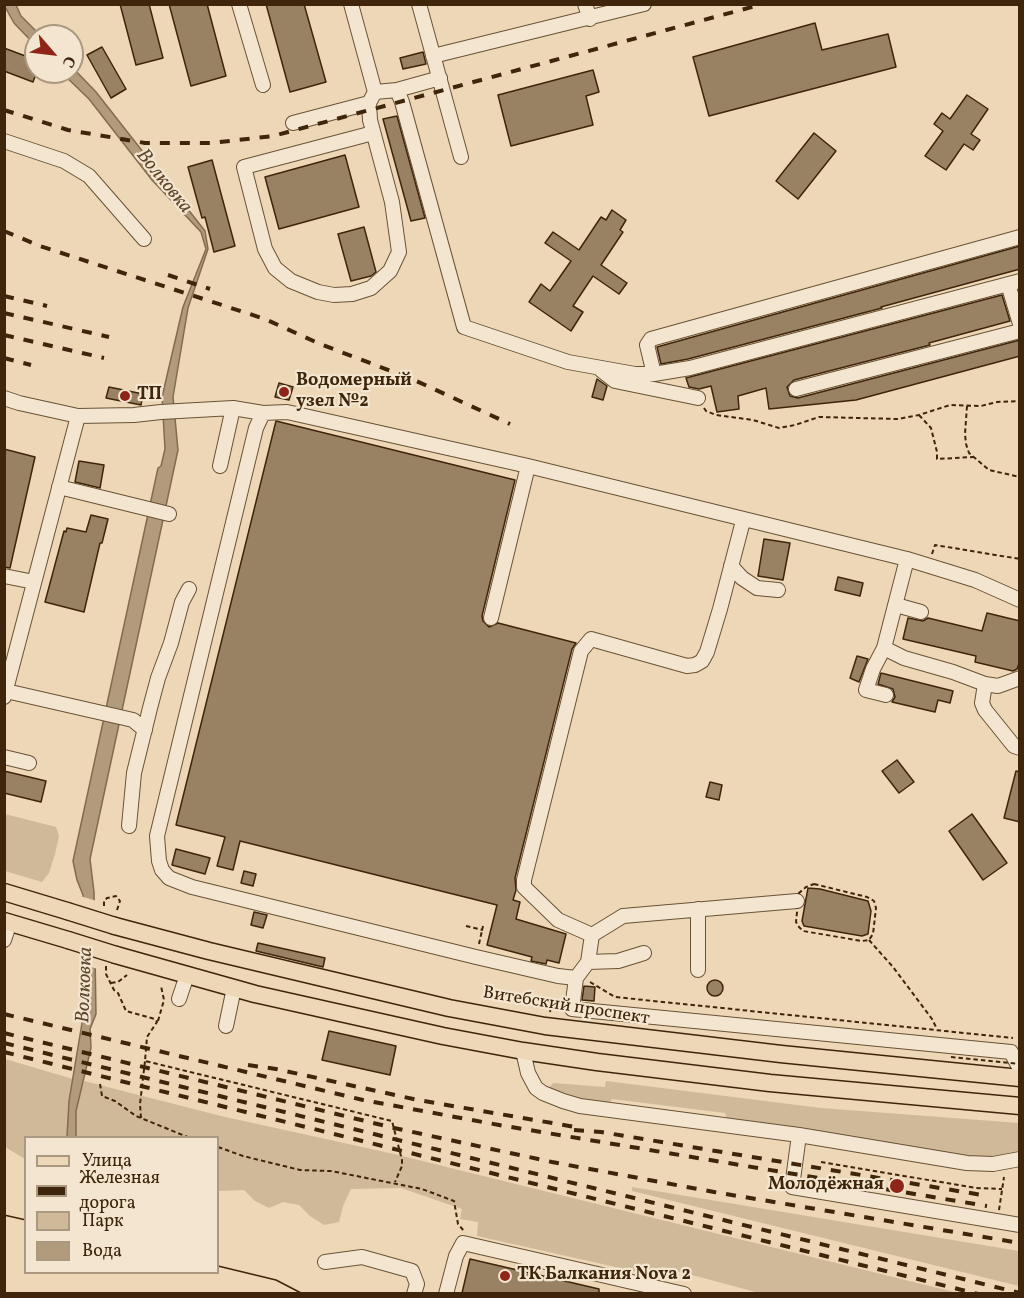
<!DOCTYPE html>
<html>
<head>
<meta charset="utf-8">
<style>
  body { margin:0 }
  #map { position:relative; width:1024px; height:1298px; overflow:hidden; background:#edd7b6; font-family:Vollkorn,serif }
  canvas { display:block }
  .frame { position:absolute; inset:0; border:6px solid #3e250b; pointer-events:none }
  .legend { position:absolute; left:24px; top:1136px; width:195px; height:138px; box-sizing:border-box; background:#f3e5d0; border:2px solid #ab9881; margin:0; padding:8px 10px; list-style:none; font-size:18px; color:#3e250b }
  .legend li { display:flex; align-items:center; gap:12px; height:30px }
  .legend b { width:30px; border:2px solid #ab9881 }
  .north { position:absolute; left:24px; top:24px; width:60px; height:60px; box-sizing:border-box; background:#f3e5d0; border:2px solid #ab9881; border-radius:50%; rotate:118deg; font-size:16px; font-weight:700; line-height:24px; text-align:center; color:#3e250b }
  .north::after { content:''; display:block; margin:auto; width:21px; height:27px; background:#8f2418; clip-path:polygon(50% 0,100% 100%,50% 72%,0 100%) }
</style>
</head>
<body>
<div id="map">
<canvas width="1024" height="1298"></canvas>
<div class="frame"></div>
<ul class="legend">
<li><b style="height:8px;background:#edd7b6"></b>Улица</li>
<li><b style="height:8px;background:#3e250b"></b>Железная дорога</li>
<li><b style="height:16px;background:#cfb999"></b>Парк</li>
<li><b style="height:16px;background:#b29a7c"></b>Вода</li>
</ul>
<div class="north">С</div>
</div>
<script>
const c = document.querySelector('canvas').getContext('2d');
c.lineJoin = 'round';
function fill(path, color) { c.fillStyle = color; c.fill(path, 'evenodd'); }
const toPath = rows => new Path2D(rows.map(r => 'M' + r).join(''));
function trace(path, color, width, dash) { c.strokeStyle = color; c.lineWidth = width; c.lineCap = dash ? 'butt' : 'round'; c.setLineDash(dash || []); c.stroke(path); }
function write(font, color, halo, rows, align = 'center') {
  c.font = font + ' Vollkorn,serif'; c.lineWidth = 4.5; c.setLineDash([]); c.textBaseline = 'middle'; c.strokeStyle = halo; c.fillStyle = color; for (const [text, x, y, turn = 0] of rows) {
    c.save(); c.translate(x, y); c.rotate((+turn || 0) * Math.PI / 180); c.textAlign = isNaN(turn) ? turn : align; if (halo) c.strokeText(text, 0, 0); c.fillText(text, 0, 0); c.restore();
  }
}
fill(toPath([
  [5,814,56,827,59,836,55,854,49,873,42,882,5,871],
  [5,1059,73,1079,69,1101,67,1137,26,1138,25,1159,5,1147],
  [84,1081,221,1116,394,1154,958,1293,763,1294,662,1267,660,1277,477,1236,478,1222,460,1219,462,1209,401,1188,351,1189,343,1206,339,1222,324,1225,310,1216,299,1205,283,1202,269,1208,255,1201,244,1190,218,1191,218,1138,76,1138,76,1111],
  [606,1081,821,1108,1019,1123,1019,1153,1005,1156,975,1158,727,1119,725,1113,612,1099,609,1104,585,1100,549,1088,553,1083,605,1087],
  [632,1187,1019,1251,1019,1286,632,1191]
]), '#cfb999');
const water = toPath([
  [4,5,16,5,21,16,41,36,36,36,36,46,14,23,4,5],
  [72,67,96,92,205,231,208,249,188,308,173,397,178,450,90,859,94,892,96,1014,90,1029,91,1048,76,1111,76,1138,67,1137,69,1101,83,1017,84,910,83,895,77,880,73,861,158,468,161,466,165,449,162,397,183,307,206,249,201,232,152,180,89,99,61,72,72,72,72,67]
]);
fill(water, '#b29a7c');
trace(water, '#846b4f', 1.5);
fill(toPath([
  [80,896,97,901,98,969,80,964]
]), '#edd7b6');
const building = toPath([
  [120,4,149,4,163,58,136,65,120,4],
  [169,4,207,4,226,76,191,86,169,4],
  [266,4,304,4,326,82,290,92,266,4],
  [815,23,822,50,888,34,896,67,709,116,693,57,815,23],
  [102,47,126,89,111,98,87,55,102,47],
  [4,48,36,60,36,74,33,82,4,71,4,48],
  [423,52,426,64,403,69,400,58,423,52],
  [593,70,599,92,586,96,593,125,511,146,498,95,593,70],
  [967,95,988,109,971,134,980,140,973,150,964,144,946,170,925,156,943,131,934,124,942,113,950,119,967,95],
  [397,116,425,218,411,221,383,119,397,116],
  [814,133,836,151,798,199,776,181,814,133],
  [345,155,359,207,279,229,265,177,345,155],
  [212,160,235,246,214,252,205,217,202,218,188,167,212,160],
  [612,210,626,220,620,230,623,232,601,265,627,283,619,294,593,276,573,306,583,312,571,331,529,302,541,284,550,291,571,261,545,243,553,232,579,250,601,217,606,220,612,210],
  [364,227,376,272,371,276,351,281,338,234,364,227],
  [1020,246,1020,269,881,307,882,308,688,359,661,364,657,347,1020,246],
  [1002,295,1010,321,929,343,930,345,794,380,787,387,790,396,798,398,1020,340,1020,356,856,400,769,409,766,388,738,396,739,409,717,412,711,386,699,389,689,387,686,378,1002,295],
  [597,379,607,386,603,400,592,397,597,379],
  [279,383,293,387,289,400,275,397,279,383],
  [109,387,143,394,141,405,106,398,109,387],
  [276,421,515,480,482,616,483,621,489,627,498,623,576,643,572,649,515,878,516,890,513,900,520,902,516,919,566,934,559,963,547,960,546,964,531,961,532,957,487,945,497,905,240,841,233,870,217,866,225,837,176,825,276,421],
  [4,449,35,457,10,568,4,567,4,449],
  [79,461,104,465,100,488,75,482,79,461],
  [91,515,108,519,102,543,100,543,84,612,45,602,64,531,66,532,67,528,86,532,91,515],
  [764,539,790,543,783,580,758,576,764,539],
  [838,577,863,583,860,596,835,590,838,577],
  [987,613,1020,621,1020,661,1017,669,1013,671,975,662,976,656,903,639,908,618,923,621,928,618,982,631,987,613],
  [857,656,868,659,859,682,850,678,857,656],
  [881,673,953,691,950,703,938,700,935,712,892,702,895,697,893,689,878,684,881,673],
  [897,760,914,782,899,793,882,771,897,760],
  [4,771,46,781,41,802,4,793,4,771],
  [1016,771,1020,772,1020,822,1004,818,1016,771],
  [710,782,722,785,719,800,706,797,710,782],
  [972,814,1007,863,983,880,949,831,972,814],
  [176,849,210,858,205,874,172,865,176,849],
  [244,871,256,874,253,886,241,883,244,871],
  [808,888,820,889,868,901,871,911,868,934,862,936,804,926,802,921,808,888],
  [254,912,267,915,263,928,251,925,254,912],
  [258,943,325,958,323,967,256,951,258,943],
  '707 988a8 8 0 1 1 16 0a8 8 0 1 1-16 0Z',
  [584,986,595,987,594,1001,582,1000,584,986],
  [329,1031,396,1046,390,1075,322,1060,329,1031],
  [470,1259,599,1289,599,1293,462,1293,470,1259]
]);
fill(building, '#998264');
trace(building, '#3e250b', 1.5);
const minor = toPath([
  [239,4,263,85],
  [351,4,375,92,369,103,370,120,392,202,399,252,390,271,371,288,352,294,334,295,318,292,291,281,275,268,265,249,244,167,373,133],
  [419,4,461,157],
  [585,4,590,19],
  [433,56,644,4],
  [397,90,440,78],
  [375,92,397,90,402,102,464,327,568,362,635,374,654,374,690,368,1020,281],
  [293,123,369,103],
  [4,141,64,161,89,176,144,239],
  [1008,284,1020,324],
  [601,370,615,381,698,398],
  [654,374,647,345,651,339,1020,237],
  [796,389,1020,331],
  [4,398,19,403,78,416,134,415,161,412,233,408,263,413],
  [220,466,233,408],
  [59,487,169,514],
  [743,521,720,609,707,652,702,661,695,665,687,666,591,639,581,651,524,880,524,887,558,920,592,935,588,962,576,978,558,976,476,957,192,887,169,878,162,870,159,861,157,836,256,428,263,413,287,412,528,466,907,559,975,580,1020,600],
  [907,559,884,648,904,658,953,672,985,684,998,686,1020,678],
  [731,566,742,578,757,588,778,590],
  [4,576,34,582],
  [896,605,921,612],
  [491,618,528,466],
  [884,648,873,669,866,690,886,695],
  [985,684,982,703,985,710,1014,746,1020,748],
  [6,691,133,720,145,730],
  [4,697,78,416],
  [4,757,29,763],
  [129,826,134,773,150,708,158,678,171,643,182,602,189,589],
  [698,909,698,970],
  [592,935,623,916,797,901],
  [4,940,10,922],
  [588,962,618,961,644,953],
  [576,978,572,1009,1011,1052,1020,1069],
  [179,999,187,975],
  [226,1026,234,988],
  [523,1051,528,1073,536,1088,543,1093,563,1101,580,1106,799,1135,967,1163,993,1164,1020,1159],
  [799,1135,792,1187,1020,1225],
  [325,1262,362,1257,412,1271,417,1284,414,1294],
  [446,1294,456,1256,463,1243,684,1294]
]);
const major = toPath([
  [4,892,67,911],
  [4,921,68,940],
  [115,926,209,951,449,1008,545,1026,781,1054,1020,1078],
  [116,955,255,994,443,1036,523,1051,597,1062,770,1083,1020,1106]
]);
trace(minor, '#6a5236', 16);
trace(major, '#3e250b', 19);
trace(toPath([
  [967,406,965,434,966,444,969,453,989,470,1020,477],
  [704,408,706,411,716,415,753,420,779,428,795,425,819,417,898,419,919,415,950,405,981,406,997,402,1020,401],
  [919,415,931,428,937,452,937,459,973,457],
  [932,554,935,545,1020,559],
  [814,884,867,897,874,901,876,908,873,934,869,940,862,941,803,931,799,927,796,922,799,893,806,887,814,884],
  [104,906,104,901,107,898,116,896,120,901,117,910],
  [466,926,483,930],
  [869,940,893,967,932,1019,937,1029],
  [479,944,483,926],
  [106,966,106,974,114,990,118,993,126,1011,155,1019,157,1022,147,1037,145,1061,392,1121,402,1160,402,1166,395,1182],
  [590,982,615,997,1013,1038],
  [111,983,118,982,127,975],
  [550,1012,552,1001,558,1003],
  [158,1021,164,1000,161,986],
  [100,1084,102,1096,115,1101,136,1116,190,1138],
  [141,1118,140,1104,145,1061],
  [218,1147,243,1156,300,1170,331,1171,422,1189,454,1201,458,1224,464,1231],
  [821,1162,976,1188,1002,1189],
  [999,1210,1004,1177]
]), '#3e250b', 2, [4.5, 3]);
trace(minor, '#f3e5d0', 14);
trace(major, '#edd7b6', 16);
trace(toPath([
  [4,1215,26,1220],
  [218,1266,276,1280,303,1294]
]), '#3e250b', 1.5);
trace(toPath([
  [4,110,68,130,145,143,212,143,273,136,763,4],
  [4,231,40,246,265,319,320,344,412,379,510,424],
  [168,275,210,289],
  [4,296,47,306],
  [4,313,109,337],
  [4,335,104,358],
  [4,358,31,365],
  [4,1014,363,1100,499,1125,987,1206],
  [4,1033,394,1128,552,1162,714,1192,1020,1243],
  [4,1043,1020,1293],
  [4,1052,978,1294],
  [248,1065,276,1069,418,1100,581,1128],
  [574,1130,601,1132,988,1196]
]), '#3e250b', 4, [10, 10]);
const majorBridge = toPath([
  [67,911,115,926],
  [68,940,116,955]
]);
trace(majorBridge, '#3e250b', 19, []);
trace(toPath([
  [951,1057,1020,1064]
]), '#3e250b', 2, [4.5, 3]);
trace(majorBridge, '#edd7b6', 16);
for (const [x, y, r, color] of [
  [284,392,6,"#8f2418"],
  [125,396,6,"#8f2418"],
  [897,1186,8,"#8f2418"],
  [505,1276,6,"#8f2418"]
]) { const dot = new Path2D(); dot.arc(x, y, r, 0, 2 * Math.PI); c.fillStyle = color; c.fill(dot); trace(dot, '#f3e5d0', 2); }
write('bold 18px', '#3e250b', '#f3e5d0', [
  ["Водомерный",296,382],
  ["узел №2",296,403],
  ["ТП",137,396],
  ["Молодёжная",884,1186,"right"],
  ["ТК Балкания Nova 2",517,1276]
], 'left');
write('18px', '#3e250b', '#f3e5d0', [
  ["Витебский проспект",566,1007,9]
]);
write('italic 20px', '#61482d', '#f3e5d0', [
  ["Волковка",163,182,51],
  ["Волковка",86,985,-88]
]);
</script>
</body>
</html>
